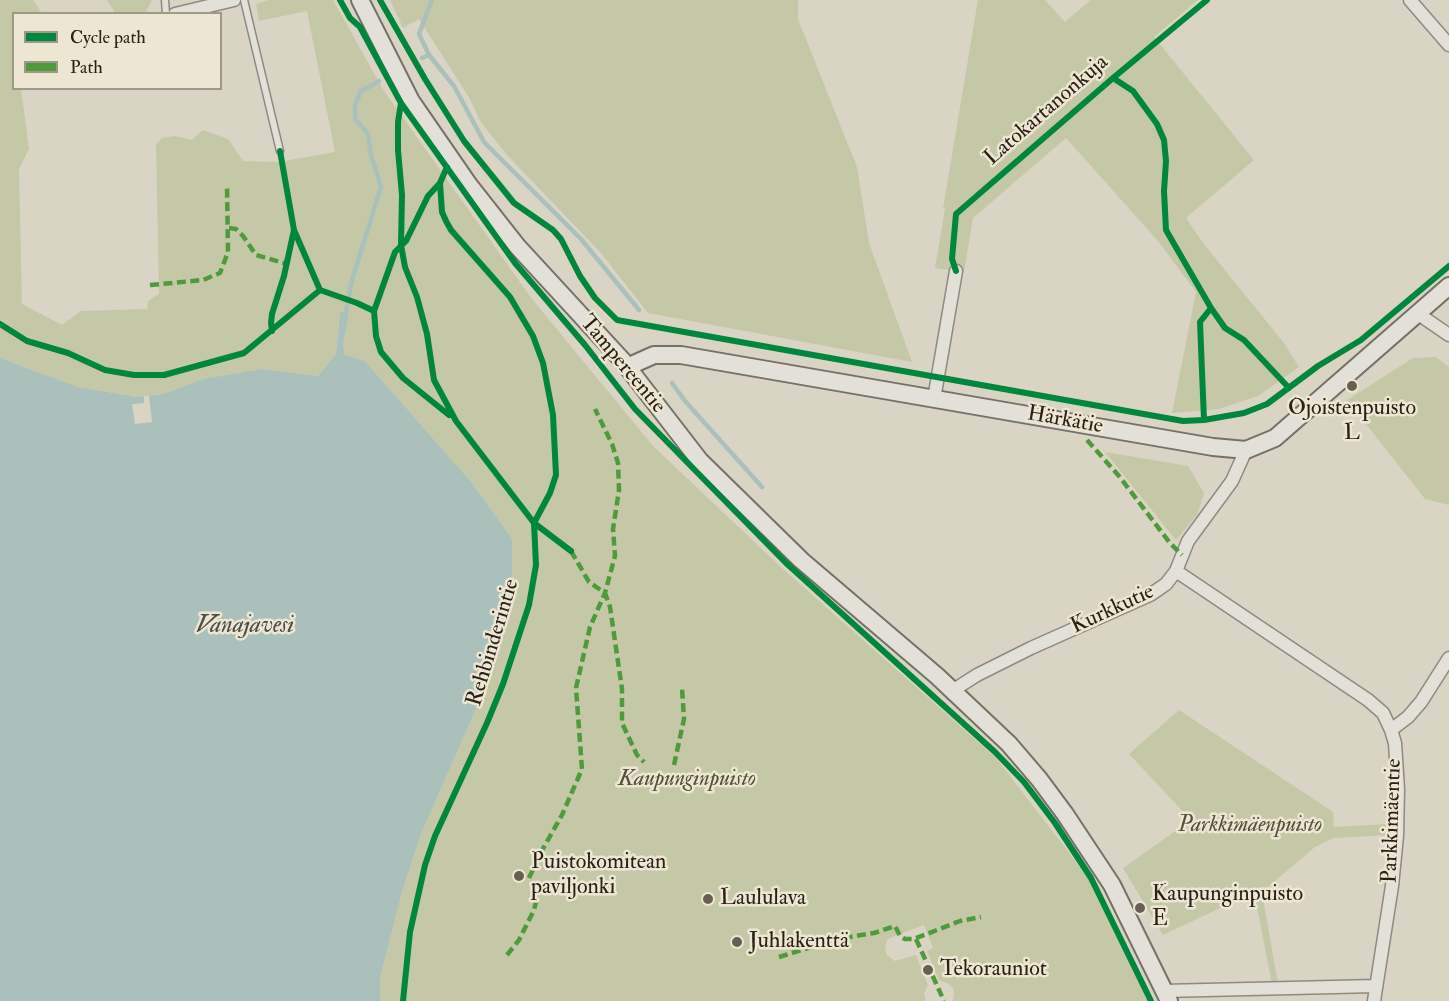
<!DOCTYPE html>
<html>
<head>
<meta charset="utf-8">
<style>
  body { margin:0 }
  #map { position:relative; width:1449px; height:1001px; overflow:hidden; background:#d9d4c3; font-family:"IM FELL Double Pica",serif }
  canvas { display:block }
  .legend { position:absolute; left:12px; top:12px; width:210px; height:78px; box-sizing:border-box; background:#ede6d2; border:2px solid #9f9787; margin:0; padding:8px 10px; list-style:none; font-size:18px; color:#2b2016 }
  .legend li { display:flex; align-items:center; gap:12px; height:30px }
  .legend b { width:30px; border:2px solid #9f9787 }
</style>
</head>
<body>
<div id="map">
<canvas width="1449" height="1001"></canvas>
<ul class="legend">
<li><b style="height:8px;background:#00873e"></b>Cycle path</li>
<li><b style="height:8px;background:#4f9a3d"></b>Path</li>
</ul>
</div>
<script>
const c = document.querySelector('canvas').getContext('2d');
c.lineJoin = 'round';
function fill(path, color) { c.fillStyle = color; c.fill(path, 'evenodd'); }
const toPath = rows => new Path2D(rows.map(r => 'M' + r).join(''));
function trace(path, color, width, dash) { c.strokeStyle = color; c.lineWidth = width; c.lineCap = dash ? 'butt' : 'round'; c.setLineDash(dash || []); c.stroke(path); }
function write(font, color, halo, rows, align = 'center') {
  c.font = font + ' "IM FELL Double Pica",serif'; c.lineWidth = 5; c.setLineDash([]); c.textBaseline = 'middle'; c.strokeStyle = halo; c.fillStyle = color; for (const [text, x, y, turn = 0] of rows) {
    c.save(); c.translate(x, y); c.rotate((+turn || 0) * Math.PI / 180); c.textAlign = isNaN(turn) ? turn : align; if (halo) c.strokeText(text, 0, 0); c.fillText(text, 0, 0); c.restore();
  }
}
fill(toPath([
  [0,0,33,0,42,13,14,14,14,88,21,89,29,149,19,169,22,304,62,325,81,311,147,309,148,301,159,294,156,144,162,138,175,136,192,140,203,130,228,139,243,161,279,162,335,152,307,11,259,21,256,4,269,0,333,0,384,91,532,299,653,446,783,569,996,758,1093,884,1148,1001,953,1001,954,994,953,988,949,984,939,980,927,951,933,948,924,925,892,937,887,940,885,950,887,955,895,961,916,955,928,985,924,994,926,1001,380,1001,380,978,402,892,421,834,483,693,512,609,512,539,472,483,365,361,345,355,343,344,349,315,340,313,336,354,318,376,263,369,182,387,163,394,137,397,78,387,0,358],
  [107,0,152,0,146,12,116,14],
  [390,0,798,0,798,19,857,167,869,243,912,362,648,313,601,253,507,155,480,121,470,99,419,19,403,28],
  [978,0,1045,0,1065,22,1091,0,1198,0,1154,37,1254,160,1186,218,1203,243,1284,343,1299,367,1258,396,1219,409,1172,413,1196,292,1158,241,1066,138,973,218,964,272,935,268,945,208,943,209],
  [1436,357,1449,367,1449,505,1425,499,1347,400,1413,358],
  [1105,452,1188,466,1204,493,1197,515,1176,540],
  [1179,710,1333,812,1334,827,1390,824,1390,835,1333,838,1315,847,1262,892,1278,984,1272,984,1254,892,1163,935,1123,868,1191,820,1129,754]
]), '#c5c8a6');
fill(toPath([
  [346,311,349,315,343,344,345,355,365,361,472,483,512,539,512,609,483,693,421,834,402,892,380,978,380,1001,0,1001,0,358,78,387,137,397,163,394,204,379,263,369,318,376,336,354,340,313]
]), '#aac0ba');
fill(toPath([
  [144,396,149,396,152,422,135,424,132,404,144,403]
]), '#d9d4c3');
trace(toPath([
  [429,55,454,86,484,142,581,239,639,310],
  [422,58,429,55,419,34,432,0],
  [346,311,352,280,381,187,371,155,368,134,355,119,355,105,361,91,379,81],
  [672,383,685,401,762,487]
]), '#aac0ba', 4.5);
const service = toPath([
  [165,0,166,14],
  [244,0,280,151]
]);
const minor = toPath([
  [1410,0,1449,45],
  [175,14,234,0],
  [1417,313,1449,335],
  [934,399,956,271],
  [1176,571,1368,700,1383,713,1391,730,1395,743,1398,789,1397,836,1392,886,1374,1001],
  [952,691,977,675,1031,648,1150,595,1166,584,1176,571,1188,541,1232,481,1246,450],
  [1391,730,1408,717,1421,702,1449,658],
  [1163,991,1376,986]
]);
const secondary = toPath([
  [360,0,411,101,469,185,517,246,622,360,700,461,801,560,937,676,1009,744,1039,779,1065,814,1112,885,1169,1001],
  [627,367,654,355,681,355,1213,447,1246,450,1275,438,1449,286]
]);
trace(service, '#8e8a7f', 9);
trace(minor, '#8e8a7f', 15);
trace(secondary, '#757168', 20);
trace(service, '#e2e0d7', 6);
trace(minor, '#e2e0d7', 12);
trace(secondary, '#e2e0d7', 16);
trace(toPath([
  [229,228,236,229,243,236,256,255,287,264],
  [150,285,203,280,220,273,228,252,227,185],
  [1087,440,1119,476,1170,543,1182,555],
  [571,551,589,582,605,593,610,607,622,689,622,723,637,755,644,762],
  [674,765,684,719,682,688],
  [529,878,540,854,562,815,582,769,576,688,590,627,605,593,615,556,613,529,619,490,618,463,612,444,595,409],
  [916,939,944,1001],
  [507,955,519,940,534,910,536,902,534,881],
  [779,957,837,939,874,933,895,926,900,936,905,939,914,939,960,921,981,917]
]), '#4f9a3d', 4.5, [9, 4.5]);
trace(toPath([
  [340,0,350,18,360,27,401,103,515,263,585,345,635,409,786,563,995,752,1024,782,1055,823,1091,878,1151,1001],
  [380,0,425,79,464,141,514,203,553,230,561,239,580,276,595,298,617,320,1183,421,1204,420,1244,413,1267,404,1318,366,1361,340,1449,266],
  [1113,78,1133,91,1157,124,1164,140,1166,161,1164,191,1166,230,1211,308],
  [401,103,398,122,398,150,402,195,401,245,405,267,417,297,427,334,434,380,456,421,534,523,536,565,529,605,503,684,487,723,435,836,425,865,410,932,403,1001],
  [447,167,440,183,442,212,446,221,451,230,510,297,533,336,543,363,553,415,556,475,550,493,534,523,571,551],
  [294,230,320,290,357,303,374,311,376,336,381,352,403,378,449,415],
  [956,271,952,259,956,214,1113,78,1207,0],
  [374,311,395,252,406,241,428,196,440,183],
  [0,324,27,341,68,353,105,370,134,375,164,375,244,353,320,290],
  [272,331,271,323,272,314,284,276,294,230,280,151],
  [1204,420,1200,322,1211,308,1225,328,1244,340,1289,388]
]), '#00873e', 6);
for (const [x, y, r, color] of [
  [1352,386,6,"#685f53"],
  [519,876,6,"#685f53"],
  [708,899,6,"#685f53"],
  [1140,908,6,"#685f53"],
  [737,942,6,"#685f53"],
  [928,970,6,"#685f53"]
]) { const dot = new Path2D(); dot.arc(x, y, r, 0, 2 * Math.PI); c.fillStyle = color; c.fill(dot); trace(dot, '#ede6d2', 2); }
write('22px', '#2b2016', '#ede6d2', [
  ["Latokartanonkuja",1047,111,-41],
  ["Tampereentie",622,365,50],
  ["Härkätie",1065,421,10],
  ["Kurkkutie",1113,610,-25],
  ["Rehbinderintie",494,643,-73],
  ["Parkkimäentie",1393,821,-88]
]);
write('22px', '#2b2016', '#ede6d2', [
  ["Ojoistenpuisto",1352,409,"center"],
  ["L",1352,434,"center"],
  ["Puistokomitean",531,863],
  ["paviljonki",531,888],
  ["Kaupunginpuisto",1152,895],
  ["E",1152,920],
  ["Laululava",720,899],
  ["Juhlakenttä",749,942],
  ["Tekorauniot",940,970]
], 'left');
write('italic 22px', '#544f3a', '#ede6d2', [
  ["Kaupunginpuisto",687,780],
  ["Parkkimäenpuisto",1250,826]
]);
write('italic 24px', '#4b4e46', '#ede6d2', [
  ["Vanajavesi",245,627]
]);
</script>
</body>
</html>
